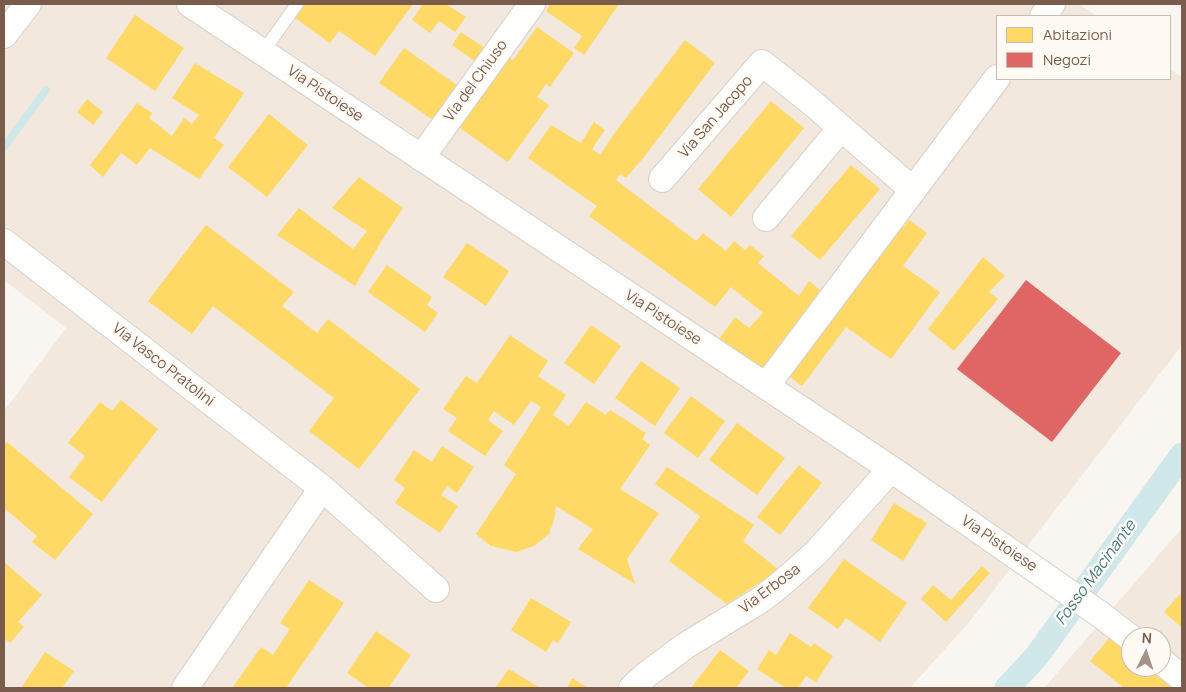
<!DOCTYPE html>
<html>
<head>
<meta charset="utf-8">
<style>
  body { margin:0 }
  #map { position:relative; width:1186px; height:692px; overflow:hidden; background:#f9f5f0; font-family:Manrope,sans-serif }
  canvas { display:block }
  .frame { position:absolute; inset:0; border:5px solid #7a5c4d; pointer-events:none }
  .legend { position:absolute; left:996px; top:15px; width:175px; height:65px; box-sizing:border-box; background:#fffaf3; border:1px solid #cabbb1; margin:0; padding:6px 9px; list-style:none; font-size:15px; color:#7a5c4d }
  .legend li { display:flex; align-items:center; gap:10px; height:25px }
  .legend b { width:25px; border:1px solid #cabbb1 }
  .north { position:absolute; left:1121px; top:627px; width:50px; height:50px; box-sizing:border-box; background:#fffaf3; border:1px solid #cabbb1; border-radius:50%; rotate:4deg; font-size:14px; font-weight:700; line-height:20px; text-align:center; color:#7a5c4d }
  .north::after { content:''; display:block; margin:auto; width:18px; height:22px; background:#a69286; clip-path:polygon(50% 0,100% 100%,50% 72%,0 100%) }
</style>
</head>
<body>
<div id="map">
<canvas width="1186" height="692"></canvas>
<div class="frame"></div>
<ul class="legend">
<li><b style="height:14px;background:#ffd966"></b>Abitazioni</li>
<li><b style="height:14px;background:#e06666"></b>Negozi</li>
</ul>
<div class="north">N</div>
</div>
<script>
const c = document.querySelector('canvas').getContext('2d');
c.lineJoin = 'round';
function fill(path, color) { c.fillStyle = color; c.fill(path, 'evenodd'); }
const toPath = rows => new Path2D(rows.map(r => 'M' + r).join(''));
function trace(path, color, width, dash) { c.strokeStyle = color; c.lineWidth = width; c.lineCap = dash ? 'butt' : 'round'; c.setLineDash(dash || []); c.stroke(path); }
function write(font, color, halo, rows, align = 'center') {
  c.font = font + ' Manrope,sans-serif'; c.lineWidth = 5; c.setLineDash([]); c.textBaseline = 'middle'; c.strokeStyle = halo; c.fillStyle = color; for (const [text, x, y, turn = 0] of rows) {
    c.save(); c.translate(x, y); c.rotate((+turn || 0) * Math.PI / 180); c.textAlign = isNaN(turn) ? turn : align; if (halo) c.strokeText(text, 0, 0); c.fillText(text, 0, 0); c.restore();
  }
}
fill(toPath([
  [4,4,1079,4,1097,16,997,16,997,79,1170,79,1170,69,1182,77,1182,345,970,621,910,688,4,688,4,411,66,328,4,280],
  [1182,528,1182,688,1044,688],
  [1131,637,1161,637,1161,667,1131,667]
]), '#f2e8de');
fill(toPath([
  [305,4,413,4,375,56,339,31,330,43,295,18],
  [423,4,446,4,466,17,455,32,439,21,430,33,412,20],
  [550,4,619,4,584,55,574,48,582,36,546,11],
  [135,15,184,48,155,91,106,58],
  [537,27,574,53,550,87,546,84,537,97,549,105,508,162,450,121,500,51,513,60],
  [461,32,485,48,476,62,452,45],
  [685,40,715,63,644,157,626,178,620,174,616,180,696,241,703,233,726,251,734,241,745,250,750,245,764,256,758,263,799,296,809,281,826,295,767,375,717,342,735,317,749,328,763,313,731,287,715,307,589,216,597,206,528,158,551,125,581,143,594,122,605,130,592,149,600,155,614,134],
  [404,48,457,85,433,120,379,83],
  [195,63,244,93,214,138,224,145,199,179,150,148,137,165,121,153,103,177,90,165,137,103,152,113,149,118,172,136,184,118,192,124,199,115,172,98],
  [87,99,103,112,93,125,77,112],
  [771,101,804,128,731,217,698,189],
  [269,114,308,145,267,197,228,167],
  [851,165,880,189,820,260,791,236],
  [359,177,403,208,382,240,355,286,277,235,299,208,353,249,367,231,332,208],
  [909,220,927,233,903,266,940,292,891,359,846,327,802,386,783,372,893,221,903,228],
  [206,225,294,292,282,306,317,333,328,319,420,389,359,469,309,431,334,398,213,306,192,334,148,301],
  [467,243,509,271,486,306,443,277],
  [983,257,1005,276,989,292,998,299,954,351,928,329],
  [387,265,432,297,427,305,438,313,425,332,368,292],
  [591,325,621,346,594,384,564,363],
  [510,335,548,361,538,376,566,395,553,415,569,426,586,402,606,415,610,410,646,433,642,439,650,445,620,489,659,513,627,559,635,584,578,549,593,529,556,506,554,520,549,534,534,546,516,552,491,546,476,534,516,474,504,465,541,407,531,401,514,425,494,411,488,420,503,431,485,456,448,431,457,418,443,409,466,376,477,383],
  [641,361,680,388,655,426,615,398],
  [691,396,725,421,698,458,664,433],
  [121,400,158,429,102,502,69,477,85,456,68,443,100,402,112,411],
  [737,423,785,458,757,495,709,460],
  [7,442,93,514,55,560,32,542,37,536,4,508,4,445],
  [442,446,474,467,457,493,447,486,441,495,458,506,440,533,395,503,405,488,394,480,414,450,432,462],
  [799,465,822,483,780,535,757,517],
  [667,467,754,525,743,541,779,570,727,604,669,561,700,516,655,484],
  [894,503,927,523,903,561,871,540],
  [844,559,907,603,880,642,846,618,838,629,808,608],
  [4,562,42,595,18,622,24,627,10,643,4,638],
  [982,566,990,573,946,622,921,599,933,585,951,600],
  [309,580,344,603,286,688,235,688,233,687,261,647,273,655,290,629,280,623],
  [1180,594,1182,596,1182,628,1164,612],
  [531,598,571,622,558,643,553,640,546,652,511,630],
  [376,631,411,655,388,688,369,688,347,673],
  [790,633,811,647,814,643,833,656,816,682,806,676,798,688,786,688,757,669,769,650,776,655],
  [1110,637,1131,655,1131,667,1146,667,1172,688,1124,688,1090,661],
  [720,650,749,671,736,688,691,688],
  [45,652,74,671,62,688,21,688],
  [509,669,540,688,495,688],
  [572,678,588,688,567,688]
]), '#ffd966');
fill(toPath([
  [1026,280,1121,353,1052,442,957,369]
]), '#e06666');
trace(toPath([
  [4,147,46,90]
]), '#d0e8ea', 8);
trace(toPath([
  [1007,688,1036,657,1182,455]
]), '#d0e8ea', 25);
const lane = toPath([
  [263,52,297,4]
]);
const street = toPath([
  [190,4,891,469,1101,615,1131,638],
  [1043,16,1052,4],
  [4,35,28,4],
  [421,158,532,4],
  [662,179,762,63,810,101,913,190],
  [766,218,841,128],
  [4,242,322,488,185,688],
  [766,386,997,78],
  [322,488,436,589],
  [1161,661,1182,678],
  [632,688,646,675,685,646,762,599,782,583,816,553,891,469]
]);
trace(lane, '#d7d1cb', 14);
trace(street, '#d7d1cb', 28);
trace(lane, '#fefefd', 12);
trace(street, '#fefefd', 26);
write('15px', '#7a5c4d', '#fffaf3', [
  ["Via del Chiuso",476,81,-54],
  ["Via Pistoiese",325,94,34],
  ["Via San Jacopo",716,117,-49],
  ["Via Pistoiese",663,318,33],
  ["Via Vasco Pratolini",163,365,38],
  ["Via Pistoiese",999,544,34],
  ["Via Erbosa",770,589,-37]
]);
write('italic 16px', '#437c86', '#fffaf3', [
  ["Fosso Macinante",1096,573,-54]
]);
</script>
</body>
</html>
